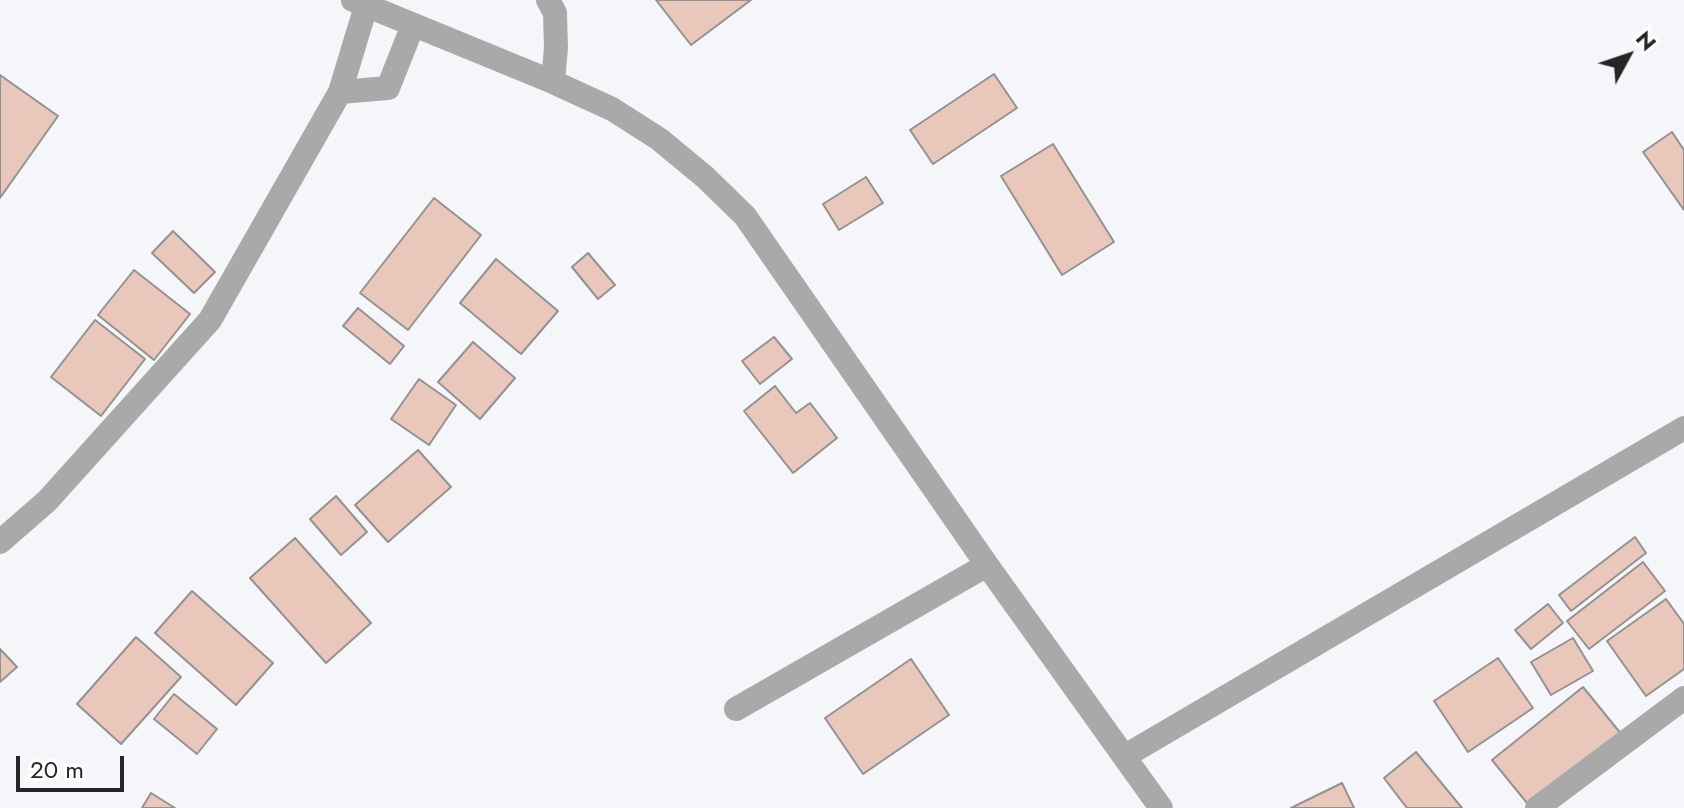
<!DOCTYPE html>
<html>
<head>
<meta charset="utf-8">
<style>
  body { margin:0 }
  #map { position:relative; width:1684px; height:808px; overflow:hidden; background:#f5f6f9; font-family:Jost,sans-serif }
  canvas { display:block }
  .north { position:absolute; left:1588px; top:16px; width:80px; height:80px; -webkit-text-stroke:6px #fff; paint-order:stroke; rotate:50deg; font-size:22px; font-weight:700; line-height:32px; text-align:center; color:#242525 }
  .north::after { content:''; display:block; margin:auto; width:28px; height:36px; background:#242525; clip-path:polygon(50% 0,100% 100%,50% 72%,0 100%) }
  .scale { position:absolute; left:16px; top:756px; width:108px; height:36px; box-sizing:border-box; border:4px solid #242525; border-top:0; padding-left:10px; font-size:24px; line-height:28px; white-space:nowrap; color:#242525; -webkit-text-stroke:6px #fff; paint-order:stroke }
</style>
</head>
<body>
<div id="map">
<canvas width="1684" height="808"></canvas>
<div class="north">N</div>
<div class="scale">20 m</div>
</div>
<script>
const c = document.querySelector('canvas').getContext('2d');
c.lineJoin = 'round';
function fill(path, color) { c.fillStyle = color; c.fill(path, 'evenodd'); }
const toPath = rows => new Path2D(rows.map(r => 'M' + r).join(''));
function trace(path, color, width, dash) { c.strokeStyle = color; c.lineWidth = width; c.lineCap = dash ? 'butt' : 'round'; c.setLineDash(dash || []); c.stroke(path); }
const building = toPath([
  [656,0,751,0,691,45,656,0],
  [994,74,1017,108,933,164,910,130,994,74],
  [0,75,58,116,0,198,0,75],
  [1672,132,1684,150,1684,210,1643,152,1672,132],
  [1053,144,1114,242,1062,275,1001,176,1053,144],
  [866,177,883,203,839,230,823,204,866,177],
  [434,198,481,235,408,330,360,293,434,198],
  [173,231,215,272,194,293,152,253,173,231],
  [588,253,615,285,598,299,572,267,588,253],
  [496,259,558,311,521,354,460,303,496,259],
  [134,270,190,314,154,360,98,315,134,270],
  [358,308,404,346,390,364,343,326,358,308],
  [95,320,145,359,101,416,51,377,95,320],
  [774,337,792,359,760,384,742,361,774,337],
  [473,342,515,378,480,419,438,382,473,342],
  [419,379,456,405,429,445,391,419,419,379],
  [775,386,796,413,810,403,837,438,793,473,744,411,775,386],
  [418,450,451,487,388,542,355,505,418,450],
  [336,496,367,532,341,555,310,519,336,496],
  [1635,537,1646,553,1571,611,1559,595,1635,537],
  [295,538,371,623,326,663,250,578,295,538],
  [1643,562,1665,591,1589,649,1567,621,1643,562],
  [192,591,273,663,236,705,155,633,192,591],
  [1666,599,1684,624,1684,669,1646,696,1607,641,1666,599],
  [1548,604,1563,623,1531,649,1515,630,1548,604],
  [136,637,181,677,121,744,77,704,136,637],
  [1573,638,1593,671,1551,695,1531,662,1573,638],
  [0,649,17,667,0,682,0,649],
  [1498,658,1533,708,1468,752,1434,701,1498,658],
  [911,659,949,715,863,774,825,718,911,659],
  [1583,687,1622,735,1531,808,1492,760,1583,687],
  [174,694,217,729,197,754,154,719,174,694],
  [1416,752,1462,808,1407,808,1384,778,1416,752],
  [1342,783,1354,808,1291,808,1342,783],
  [151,793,175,808,142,808,151,793]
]);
fill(building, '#e9c8bb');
trace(building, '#949291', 2);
trace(toPath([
  [353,0,553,82,612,109,659,139,705,177,745,216,987,565,1161,808],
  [548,0,555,13,556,47,553,82],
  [340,92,366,6],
  [0,542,47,501,210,320,340,92,388,88,413,25],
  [736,709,987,565],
  [1125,756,1684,428],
  [1537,808,1684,698]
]), '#a8aaaa', 24);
</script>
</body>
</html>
